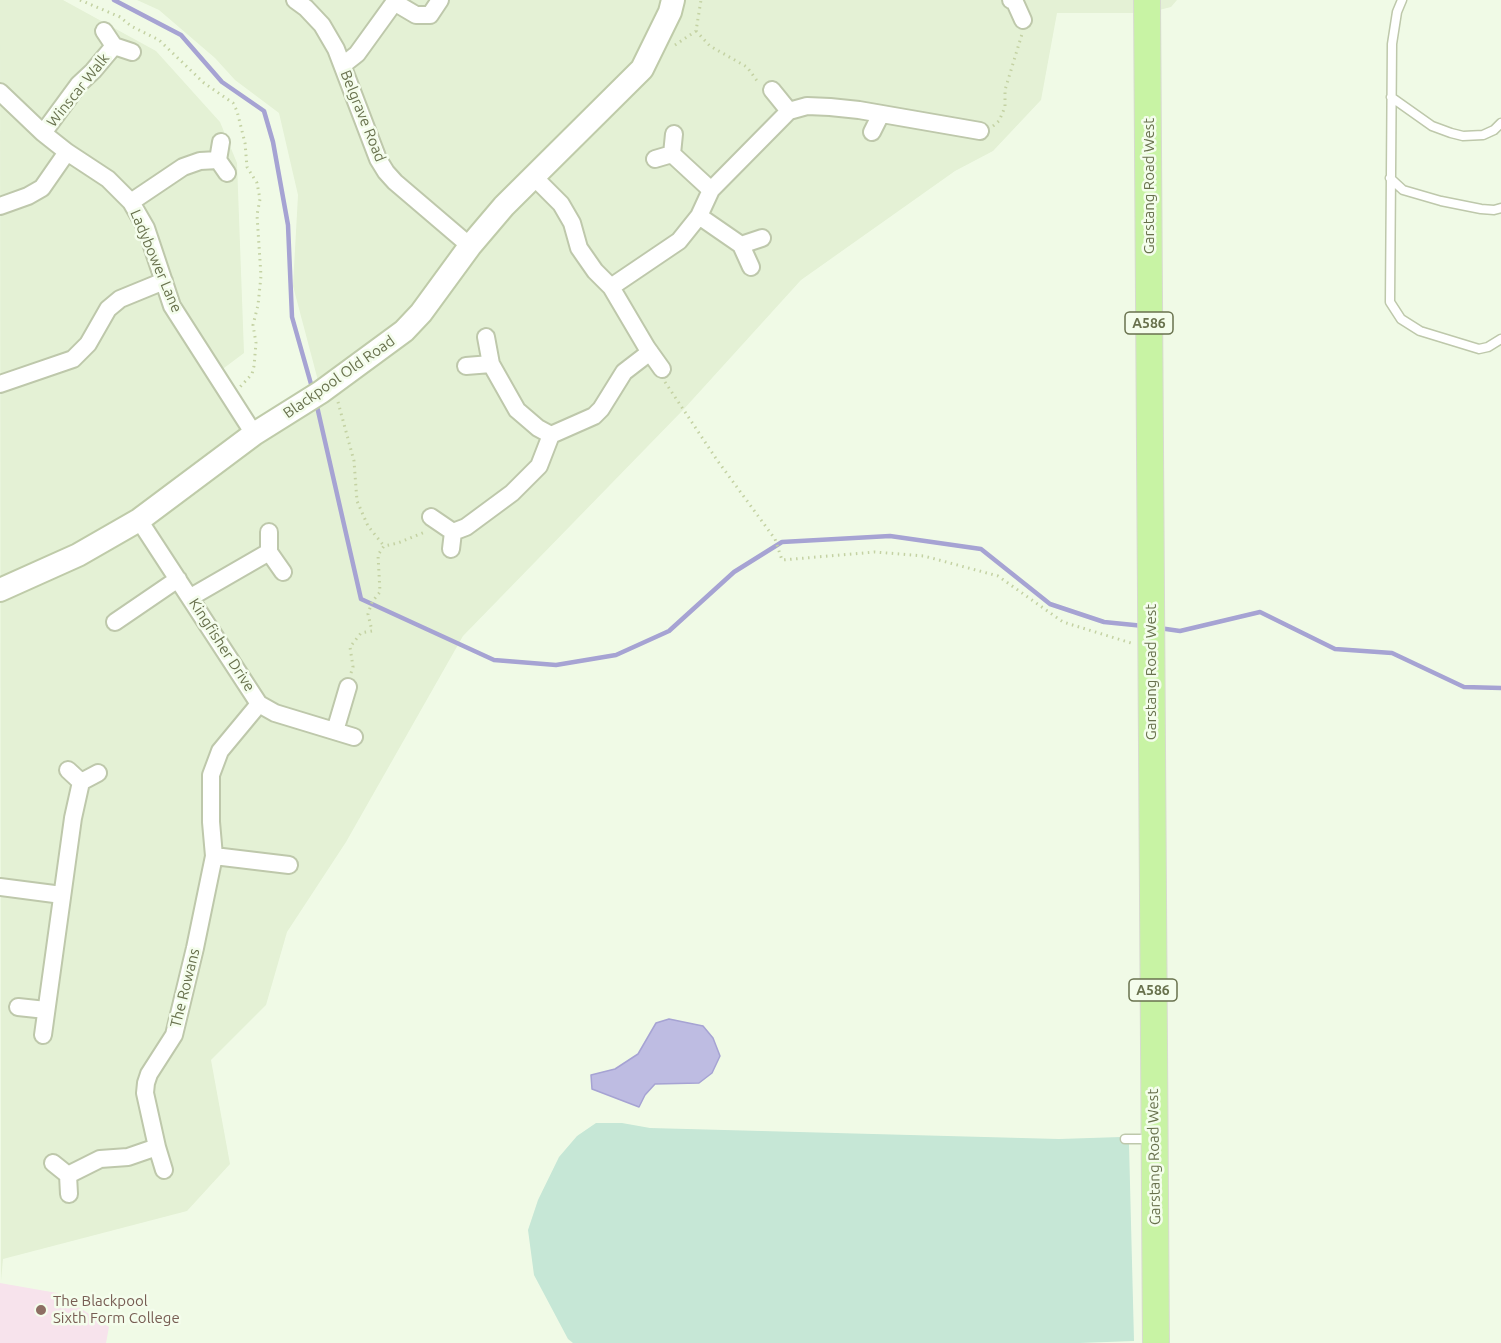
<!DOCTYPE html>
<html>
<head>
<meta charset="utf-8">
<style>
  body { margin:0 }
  canvas { display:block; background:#f0fae6 }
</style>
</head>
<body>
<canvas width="1501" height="1343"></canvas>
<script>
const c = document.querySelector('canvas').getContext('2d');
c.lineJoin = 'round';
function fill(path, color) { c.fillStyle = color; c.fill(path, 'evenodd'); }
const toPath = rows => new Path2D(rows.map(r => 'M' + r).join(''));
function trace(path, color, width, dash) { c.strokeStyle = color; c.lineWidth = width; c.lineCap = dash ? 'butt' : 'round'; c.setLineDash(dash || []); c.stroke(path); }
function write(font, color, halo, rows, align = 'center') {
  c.font = font + ' Ubuntu,sans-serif'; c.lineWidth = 5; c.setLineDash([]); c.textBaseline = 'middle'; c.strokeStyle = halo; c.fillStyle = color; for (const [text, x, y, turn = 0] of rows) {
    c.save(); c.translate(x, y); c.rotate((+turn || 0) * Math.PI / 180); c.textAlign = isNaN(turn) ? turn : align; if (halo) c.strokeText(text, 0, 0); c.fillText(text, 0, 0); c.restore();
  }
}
fill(toPath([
  [0,0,63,0,156,51,220,122,237,163,244,353,216,374,254,434,321,392,293,286,298,195,279,113,235,80,215,58,159,10,137,0,1177,0,1171,7,1147,13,1057,13,1041,100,993,151,955,171,801,280,683,410,463,636,346,842,287,932,266,1005,211,1060,230,1164,187,1211,3,1259,1,1281]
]), '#e4f1d5');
fill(toPath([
  [0,1283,57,1293,109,1327,106,1343,0,1343]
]), '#f7e3ec');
fill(toPath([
  [596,1123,622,1123,650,1128,1059,1139,1121,1137,1129,1144,1134,1341,1080,1343,573,1343,568,1339,534,1275,528,1230,538,1200,559,1157,577,1136]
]), '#c6e7d6');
const water = toPath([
  [669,1019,703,1026,713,1038,720,1056,712,1073,699,1083,655,1084,645,1095,639,1107,592,1089,591,1075,615,1069,638,1054,656,1023,669,1019]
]);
fill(water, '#bebce2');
trace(water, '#a6a3d3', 1.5);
trace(toPath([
  [114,0,181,35,222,82,264,111,273,142,288,225,292,317,313,391],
  [316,402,361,599,494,660,556,665,616,655,669,631,734,572,782,542,890,536,981,549,1050,604,1104,622,1144,626],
  [1159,628,1180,631,1260,612,1335,649,1392,653,1464,687,1501,688]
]), '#a6a3d3', 4.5);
const lane = toPath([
  [1402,0,1397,12,1392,44,1390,302,1401,319,1420,331,1479,349,1488,347,1501,339],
  [1391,97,1432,126,1451,133,1463,136,1483,135,1494,130,1501,123],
  [1390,178,1403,190,1441,201,1481,209,1494,210,1501,208],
  [1125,1139,1152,1139]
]);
const street = toPath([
  [295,0,306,8,322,25,336,49,378,159,386,172,395,182,470,246],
  [1011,0,1014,0,1023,20],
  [394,2,416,15,430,15,440,0],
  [114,46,132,52],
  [343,65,357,54,396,0],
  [772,90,789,111],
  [0,92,43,133,67,152,108,179,131,202,146,228,172,306,254,434],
  [872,132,881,114],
  [43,133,79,84,93,71,114,46,104,31],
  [672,154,674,134],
  [655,159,672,154,711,190],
  [218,160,227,173],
  [534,177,561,204,572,223,579,248,595,271,611,287,647,348,662,369],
  [131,202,183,167,200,161,218,160,221,142],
  [0,206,28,196,42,188,67,152],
  [699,216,741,245,751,267],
  [741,245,762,238],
  [611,287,679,241,699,216,711,190,789,111,807,106,830,107,859,110,980,131],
  [486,337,491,364,517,410,538,428,551,435],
  [466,366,491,364],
  [0,384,73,359,88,344,108,309,120,299,164,281],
  [431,517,453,532,466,527,512,493,539,466,551,435,594,416,601,409,624,372,650,352],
  [139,520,259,704,275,713,354,737],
  [451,549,453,532],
  [269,552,269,532],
  [191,597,269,552,283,572],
  [115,622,178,579],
  [335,731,348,687],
  [68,770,81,782],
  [214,856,289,865],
  [0,887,62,895],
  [18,1007,46,1010],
  [43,1035,73,818,81,782,98,773],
  [157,1147,164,1170],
  [53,1163,68,1175,100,1159,128,1157,157,1147,145,1093,146,1083,149,1074,174,1035,195,948,214,856,211,822,211,775,220,751,259,704],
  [68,1175,69,1194]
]);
const secondary = toPath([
  [0,590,78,555,139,520,254,434,321,392,404,331,421,313,470,246,504,206,642,69,670,12,673,0]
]);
const primary = toPath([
  [1147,0,1156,1343]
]);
trace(lane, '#bec8ab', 11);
trace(street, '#bec8ab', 20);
trace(secondary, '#bfcba9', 26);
trace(primary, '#d8dad1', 28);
trace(toPath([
  [80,0,120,17,131,26,159,40,204,83,233,103,237,111,245,143,247,167,257,183,260,199,257,215,261,276,258,305,253,325,256,343,254,366,252,374,240,387],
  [696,31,710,46,747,67,758,82],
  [675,45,696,31,701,0],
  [993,126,999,121,1005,107,1005,90,1022,34],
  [665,382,717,460,775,539,782,560,875,552,924,556,998,576,1063,622,1131,643],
  [338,402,354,461,357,501,368,526,384,546],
  [351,673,353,667,350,647,361,633,372,631,368,614,372,602,380,592,378,555,384,546,398,543,425,532]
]), '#c4d2a3', 3, [1.5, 4.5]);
trace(lane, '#fff', 8);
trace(street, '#fff', 16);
trace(secondary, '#fff', 22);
trace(primary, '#c8f3a4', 26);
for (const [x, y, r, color] of [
  [41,1310,6,"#8d6e63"]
]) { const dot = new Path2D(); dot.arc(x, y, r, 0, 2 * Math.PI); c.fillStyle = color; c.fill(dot); trace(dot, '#f4fdec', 2); }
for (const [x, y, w] of [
  [1149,323,48],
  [1153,990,48]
]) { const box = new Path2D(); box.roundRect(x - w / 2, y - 11, w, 22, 4.5); c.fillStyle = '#f4fdec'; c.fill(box); trace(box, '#68714d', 1.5); }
write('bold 14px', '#68714d', null, [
  ["A586",1149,323],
  ["A586",1153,990]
]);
write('15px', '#68714d', '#f4fdec', [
  ["Winscar Walk",78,90,-51],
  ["Belgrave Road",363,116,68],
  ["Garstang Road West",1149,186,-90],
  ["Ladybower Lane",156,261,67],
  ["Blackpool Old Road",339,377,-35],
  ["Kingfisher Drive",222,645,57],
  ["Garstang Road West",1151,672,-90],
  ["The Rowans",185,988,-76],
  ["Garstang Road West",1154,1157,-91]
]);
write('15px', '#785e54', '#f4fdec', [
  ["The Blackpool",53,1301],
  ["Sixth Form College",53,1318]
], 'left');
</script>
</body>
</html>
